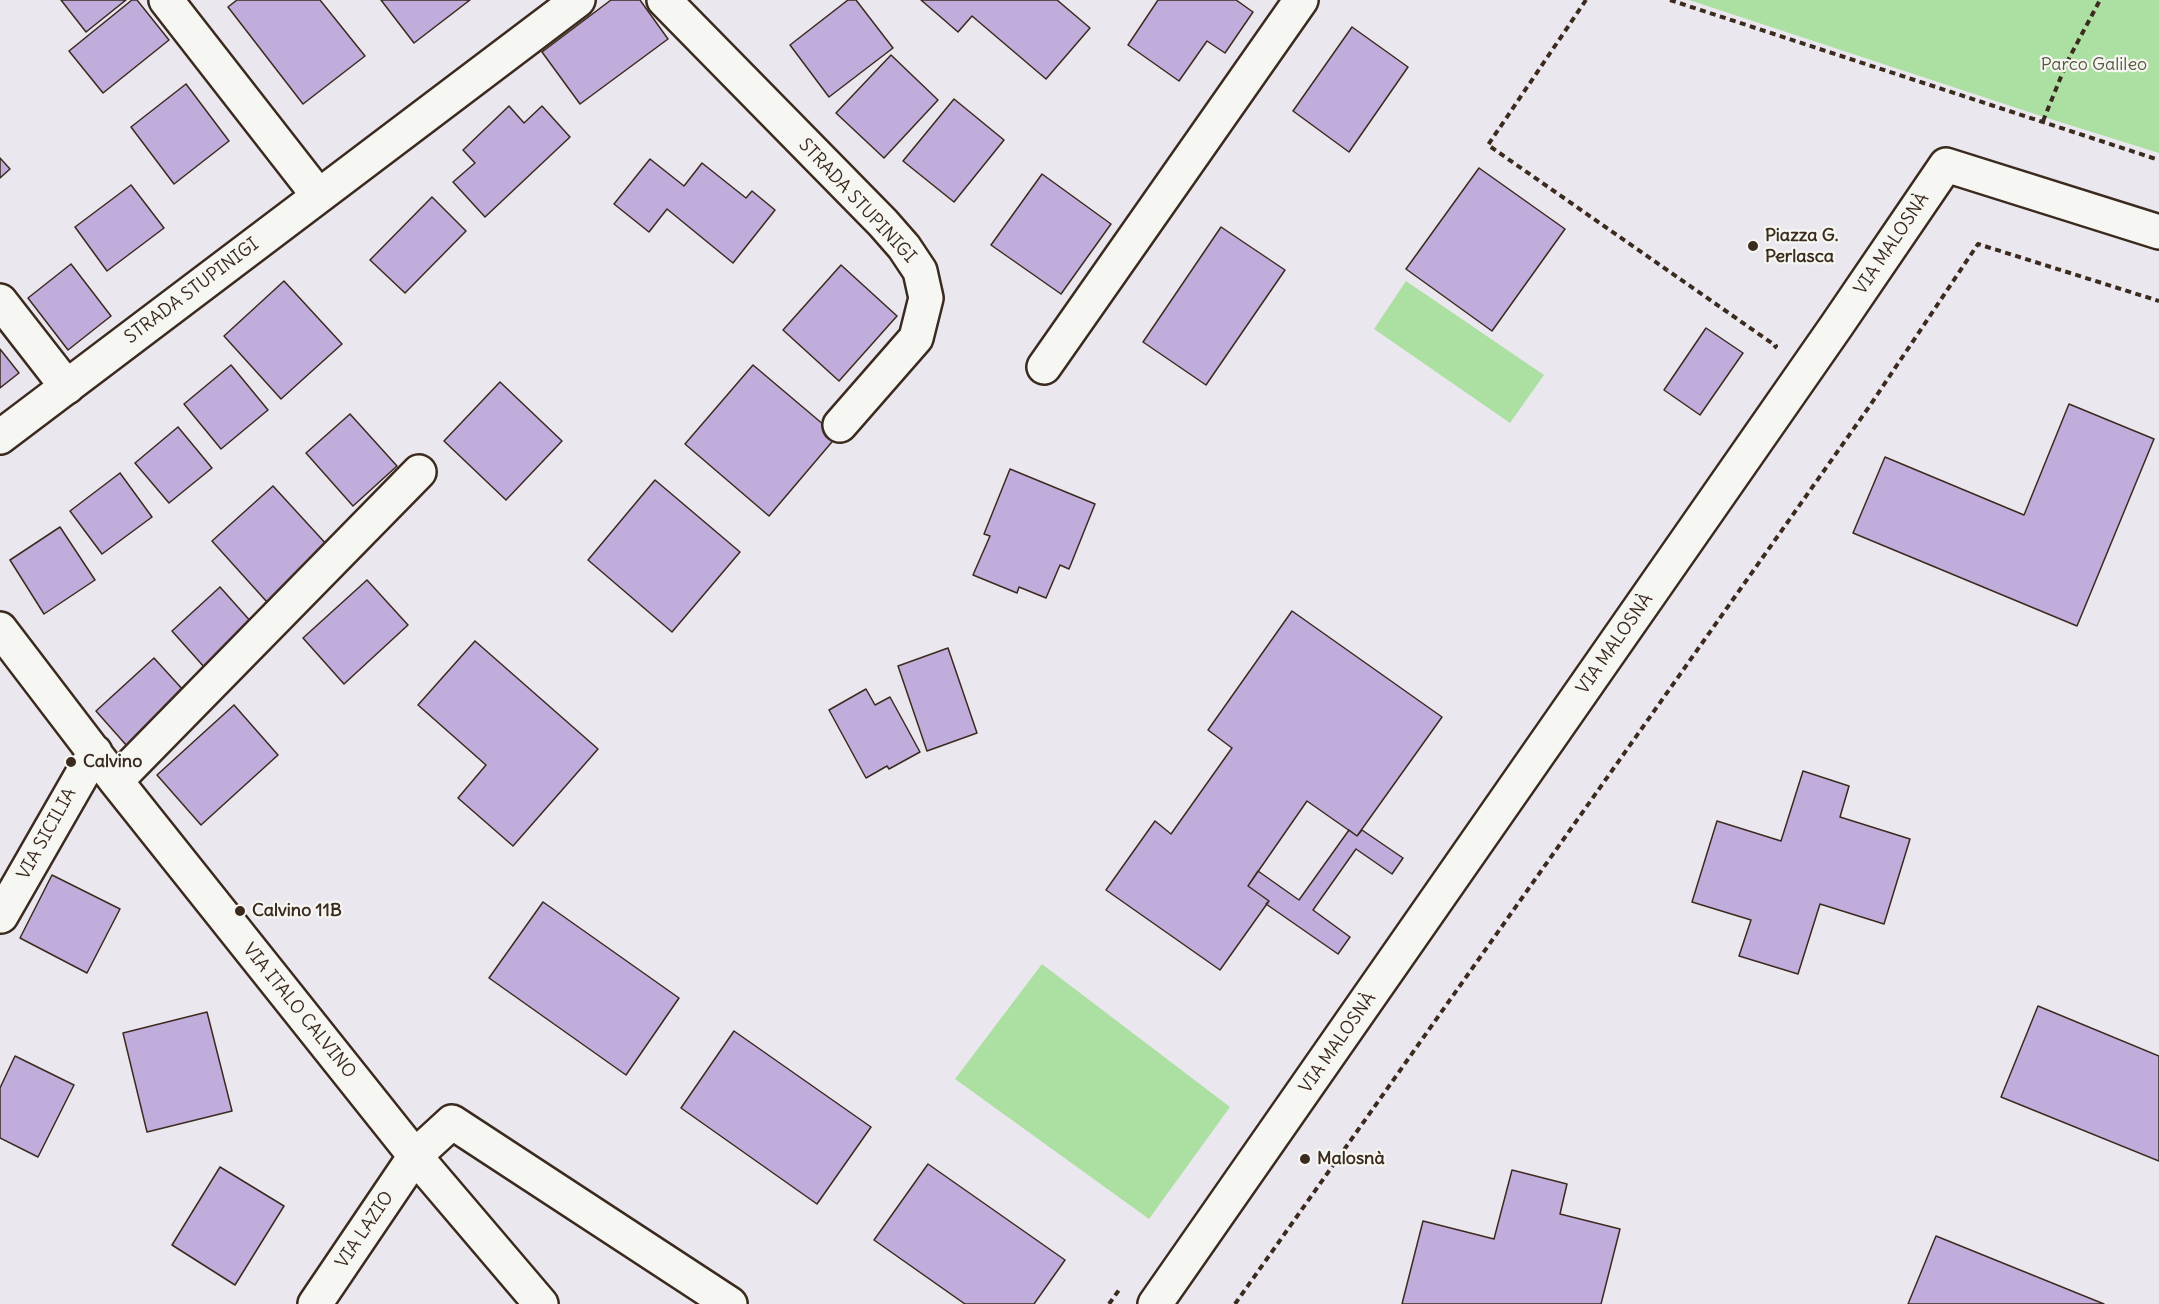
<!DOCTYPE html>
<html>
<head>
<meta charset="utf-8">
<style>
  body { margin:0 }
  canvas { display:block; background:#ebe7ee }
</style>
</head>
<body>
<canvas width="2159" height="1304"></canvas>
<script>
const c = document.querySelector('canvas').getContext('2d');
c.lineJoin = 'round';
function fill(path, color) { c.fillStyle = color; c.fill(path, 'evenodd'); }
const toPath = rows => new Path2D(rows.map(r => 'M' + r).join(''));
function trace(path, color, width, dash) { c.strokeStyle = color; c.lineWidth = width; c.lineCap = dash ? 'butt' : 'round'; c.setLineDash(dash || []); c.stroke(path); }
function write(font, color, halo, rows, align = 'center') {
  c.font = font + ' Delius,sans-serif'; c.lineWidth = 4.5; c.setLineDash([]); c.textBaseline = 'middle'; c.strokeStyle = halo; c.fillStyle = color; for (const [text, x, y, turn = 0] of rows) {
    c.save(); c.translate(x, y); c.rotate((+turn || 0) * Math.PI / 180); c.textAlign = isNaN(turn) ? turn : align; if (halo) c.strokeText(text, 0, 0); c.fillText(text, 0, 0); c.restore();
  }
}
fill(toPath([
  [1689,0,2159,0,2159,153,2044,117],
  [1406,281,1544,375,1510,423,1374,329],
  [1042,964,1230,1107,1149,1219,955,1079]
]), '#ace0a3');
const building = toPath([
  [61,0,126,0,86,32,61,0],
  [132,0,137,0,169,40,103,93,69,51,132,0],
  [237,0,320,0,365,56,303,104,228,7,237,0],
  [381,0,470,0,414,43,381,0],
  [611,0,640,0,668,39,580,104,542,52,611,0],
  [848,0,856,0,893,48,829,97,790,45,848,0],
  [921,0,1057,0,1090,28,1046,79,972,16,958,32,921,0],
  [1158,0,1236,0,1253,12,1225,53,1207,41,1179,81,1128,45,1158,0],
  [1352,27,1408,67,1349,152,1293,111,1352,27],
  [891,55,938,100,884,158,836,113,891,55],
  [186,84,229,141,174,184,131,127,186,84],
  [954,99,1004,140,954,202,903,161,954,99],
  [509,106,524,123,542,106,570,137,485,217,453,182,475,163,463,150,509,106],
  [0,158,10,169,0,178,0,158],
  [650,159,684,186,702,163,746,198,752,191,775,210,733,263,667,209,649,232,614,204,650,159],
  [1479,168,1565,229,1492,331,1406,269,1479,168],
  [1042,174,1111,224,1061,294,991,245,1042,174],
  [131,185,164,228,107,271,75,227,131,185],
  [432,197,466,231,405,293,370,260,432,197],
  [1221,227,1285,270,1206,385,1143,342,1221,227],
  [71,264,111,316,68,350,28,298,71,264],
  [841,265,897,316,839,381,783,330,841,265],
  [284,281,342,344,281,399,224,336,284,281],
  [1706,328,1743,353,1700,415,1664,390,1706,328],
  [0,349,19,373,0,388,0,349],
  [231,365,268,410,221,449,184,404,231,365],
  [753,365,837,436,769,516,685,444,753,365],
  [500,382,562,441,506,500,444,441,500,382],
  [2069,404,2154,439,2077,626,1853,533,1885,457,2024,515,2069,404],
  [350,414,397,466,353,506,306,453,350,414],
  [178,427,212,468,169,503,135,463,178,427],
  [1010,469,1095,504,1069,569,1060,565,1046,598,1019,587,1017,593,973,575,990,536,984,534,1010,469],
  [120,473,152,517,102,554,70,511,120,473],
  [655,480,740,552,672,632,588,560,655,480],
  [273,486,328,546,267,602,212,541,273,486],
  [60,527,95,580,44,614,10,560,60,527],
  [367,580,408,625,344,684,303,638,367,580],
  [220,587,253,624,205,668,172,631,220,587],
  [1292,611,1442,717,1357,836,1307,801,1248,886,1269,901,1220,970,1106,890,1155,821,1171,834,1232,748,1208,730,1292,611],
  [475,641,598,749,513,846,458,798,486,765,418,705,475,641],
  [948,648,977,733,927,751,898,666,948,648],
  [154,658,185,692,127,746,96,711,154,658],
  [866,689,875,705,890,697,920,752,889,769,887,766,866,778,829,710,866,689],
  [234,705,278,755,201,825,157,775,234,705],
  [1803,771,1849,786,1840,817,1910,839,1884,924,1820,904,1798,974,1739,956,1751,920,1692,902,1717,821,1781,841,1803,771],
  [1349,830,1357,836,1362,830,1403,858,1392,874,1356,849,1313,910,1350,937,1338,954,1266,904,1269,901,1248,886,1258,871,1299,900,1349,830],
  [52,875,120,909,87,973,20,938,52,875],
  [543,902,679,998,626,1075,489,978,543,902],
  [2038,1006,2159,1056,2159,1161,2001,1097,2038,1006],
  [207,1012,232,1111,147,1132,123,1033,207,1012],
  [734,1031,871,1127,817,1204,681,1108,734,1031],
  [15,1056,74,1085,38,1157,0,1138,0,1088,15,1056],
  [928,1164,1065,1260,1034,1304,965,1304,874,1240,928,1164],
  [220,1167,284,1206,235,1285,172,1245,220,1167],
  [1512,1170,1567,1184,1560,1214,1620,1229,1601,1304,1402,1304,1423,1221,1494,1239,1512,1170],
  [1936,1236,2104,1304,1908,1304,1936,1236]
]);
fill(building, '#c1addc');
trace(building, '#3b2a1e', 1.5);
const street = toPath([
  [166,0,318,195],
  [664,0,883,223,904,247,920,271,926,298,916,338,840,425],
  [0,301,67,387],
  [1044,367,1301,0],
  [0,629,116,781,415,1156,541,1304],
  [116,781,419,472],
  [1,916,95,752],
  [315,1304,415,1156,452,1122,730,1304],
  [1155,1304,1837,325,1946,165,2159,232]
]);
const secondary = toPath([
  [0,437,578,0]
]);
trace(street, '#3b2a1e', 38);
trace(secondary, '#3b2a1e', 38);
trace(toPath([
  [1586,0,1488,145,1776,346,1774,348],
  [1670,0,2159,160],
  [2043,121,2067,62,2100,0],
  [1109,1304,1119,1290],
  [1235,1304,1869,407,1978,244,2159,301]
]), '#3b2a1e', 4, [6, 4.5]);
trace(street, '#f6f6f2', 33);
trace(secondary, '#f6f6f2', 33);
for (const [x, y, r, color] of [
  [1753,246,6,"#3b2a1e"],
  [71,762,6,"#3b2a1e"],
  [240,911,6,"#3b2a1e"],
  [1305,1159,6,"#3b2a1e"]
]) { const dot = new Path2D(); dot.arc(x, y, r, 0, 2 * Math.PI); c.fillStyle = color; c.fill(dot); trace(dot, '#f6f6f2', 2); }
write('18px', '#57583f', '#f6f6f2', [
  ["Parco Galileo",2094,65]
]);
write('18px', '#3b2a1e', '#f6f6f2', [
  ["STRADA STUPINIGI",857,201,47],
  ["VIA MALOSNÀ",1892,244,-56],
  ["STRADA STUPINIGI",192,291,-37],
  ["VIA MALOSNÀ",1615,644,-55],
  ["VIA SICILIA",47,834,-61],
  ["VIA ITALO CALVINO",299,1011,51],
  ["VIA MALOSNÀ",1338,1043,-55],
  ["VIA LAZIO",365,1230,-56]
]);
write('bold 18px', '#3b2a1e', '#f6f6f2', [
  ["Piazza G.",1765,236],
  ["Perlasca",1765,257],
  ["Calvino",83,762],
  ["Calvino 11B",252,911],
  ["Malosnà",1317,1159]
], 'left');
</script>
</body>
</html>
